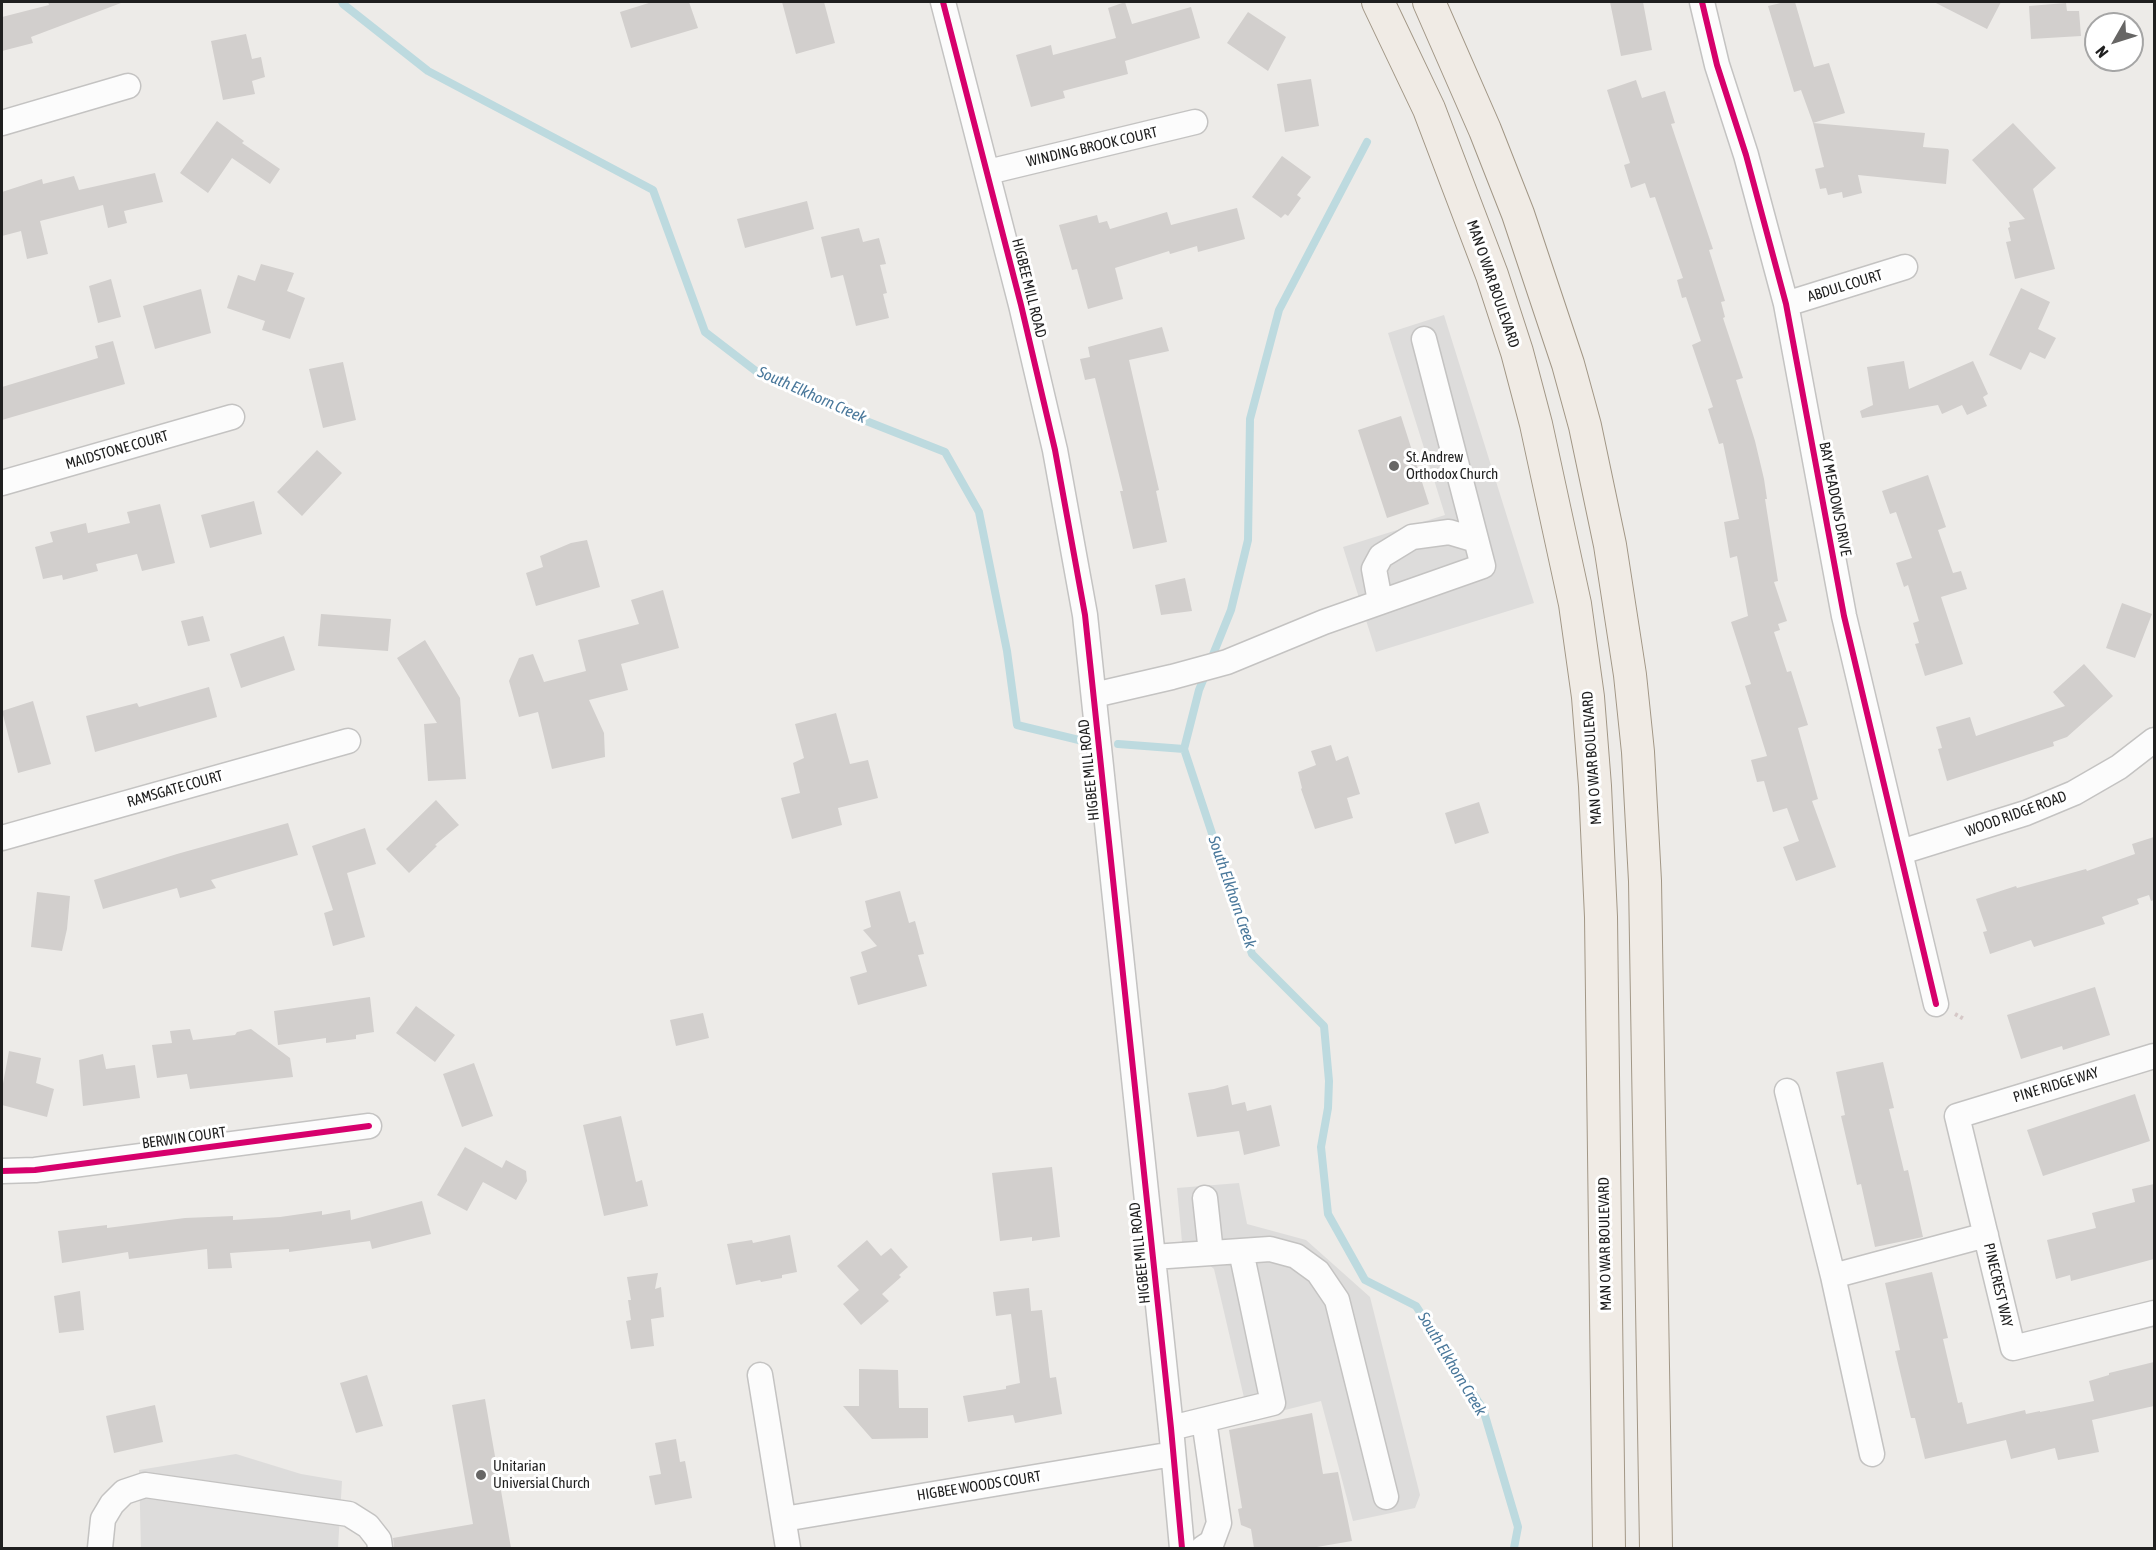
<!DOCTYPE html>
<html>
<head>
<meta charset="utf-8">
<style>
  body { margin:0 }
  #map { position:relative; width:2156px; height:1550px; overflow:hidden; background:#edebe8; font-family:"Asap Condensed",sans-serif }
  canvas { display:block }
  .frame { position:absolute; inset:0; border:3px solid #1f1f1f; pointer-events:none }
  .north { position:absolute; left:2084px; top:12px; width:60px; height:60px; box-sizing:border-box; background:#fff; border:2px solid #a5a5a5; border-radius:50%; rotate:231deg; font-size:16px; font-weight:700; line-height:24px; text-align:center; color:#1f1f1f }
  .north::after { content:''; display:block; margin:auto; width:21px; height:27px; background:#676665; clip-path:polygon(50% 0,100% 100%,50% 72%,0 100%) }
</style>
</head>
<body>
<div id="map">
<canvas width="2156" height="1550"></canvas>
<div class="frame"></div>
<div class="north">N</div>
</div>
<script>
const c = document.querySelector('canvas').getContext('2d');
c.lineJoin = 'round';
function fill(path, color) { c.fillStyle = color; c.fill(path, 'evenodd'); }
const toPath = rows => new Path2D(rows.map(r => 'M' + r).join(''));
function trace(path, color, width, dash) { c.strokeStyle = color; c.lineWidth = width; c.lineCap = dash ? 'butt' : 'round'; c.setLineDash(dash || []); c.stroke(path); }
function write(font, color, halo, rows, align = 'center') {
  c.font = font + ' "Asap Condensed",sans-serif'; c.lineWidth = 6; c.setLineDash([]); c.textBaseline = 'middle'; c.strokeStyle = halo; c.fillStyle = color; for (const [text, x, y, turn = 0] of rows) {
    c.save(); c.translate(x, y); c.rotate((+turn || 0) * Math.PI / 180); c.textAlign = isNaN(turn) ? turn : align; if (halo) c.strokeText(text, 0, 0); c.fillText(text, 0, 0); c.restore();
  }
}
fill(toPath([
  [1444,315,1534,603,1376,652,1343,547,1445,515,1388,333],
  [1239,1183,1247,1224,1306,1240,1370,1297,1420,1495,1415,1508,1353,1521,1321,1401,1249,1419,1214,1269,1182,1242,1177,1188],
  [236,1454,301,1474,342,1481,338,1548,141,1548,139,1470]
]), '#dddcdb');
trace(toPath([
  [342,2,343,4,428,71,653,190,705,332,761,375,856,417,945,452,979,512,1007,651,1017,725,1083,741],
  [1210,662,1231,610,1248,540,1250,419,1279,310,1367,142],
  [1118,744,1184,749,1252,954,1324,1026,1329,1081,1328,1108,1321,1147,1328,1214,1365,1280,1416,1306,1483,1409,1518,1527,1514,1548],
  [1184,749,1199,690,1206,673]
]), '#bddadf', 8);
fill(toPath([
  [48,2,121,2,121,3,31,37,33,43,2,51,2,17,49,5],
  [652,2,689,2,698,28,631,48,620,12],
  [782,2,824,2,835,43,796,54],
  [1125,2,1132,24,1191,7,1200,38,1125,61,1128,74,1063,91,1065,98,1031,107,1016,55,1051,45,1053,55,1116,38,1108,8],
  [1610,2,1643,2,1652,50,1621,56],
  [1785,2,1795,2,1814,67,1829,63,1845,113,1813,123,1801,90,1794,92,1768,6],
  [1934,2,2001,2,1987,29],
  [2066,3,2067,11,2079,11,2081,36,2031,39,2029,6],
  [1248,12,1286,37,1268,71,1227,43],
  [246,34,252,59,261,57,265,77,252,81,255,94,223,100,211,41],
  [1311,79,1319,126,1285,132,1277,84],
  [1636,80,1642,98,1665,91,1675,123,1671,124,1713,249,1709,250,1725,301,1721,302,1725,317,1723,318,1743,378,1736,380,1755,441,1764,479,1767,499,1765,499,1778,581,1774,582,1787,621,1778,624,1780,630,1774,632,1787,672,1791,671,1808,725,1798,728,1818,799,1812,801,1836,867,1796,881,1783,847,1799,841,1787,808,1773,812,1764,781,1757,782,1751,760,1767,756,1745,686,1751,684,1731,622,1748,616,1737,556,1730,558,1724,522,1739,519,1723,443,1719,444,1708,409,1713,407,1692,345,1701,341,1686,297,1682,298,1677,280,1683,278,1655,197,1650,198,1645,183,1631,188,1624,165,1630,163,1607,90],
  [217,121,244,141,242,143,280,169,270,184,232,158,208,193,180,173],
  [1813,123,1925,133,1923,147,1948,149,1949,151,1946,184,1858,175,1862,193,1843,198,1842,192,1828,195,1826,188,1820,189,1815,169,1824,167],
  [2013,123,2056,168,2033,189,2055,269,2015,279,2006,242,2011,241,2008,228,2010,227,2009,222,2025,219,1972,160],
  [1282,156,1311,177,1297,195,1301,198,1288,216,1285,214,1281,218,1252,197],
  [155,173,163,202,124,211,127,223,108,228,103,205,40,221,48,254,27,259,21,231,2,236,2,192,42,179,43,184,74,176,79,190],
  [807,201,814,229,745,248,737,219],
  [1237,208,1245,239,1198,252,1197,246,1170,254,1169,251,1115,268,1123,299,1088,309,1077,269,1072,270,1059,225,1097,215,1099,223,1107,221,1110,229,1167,212,1171,225],
  [859,228,863,242,879,238,886,264,880,265,887,293,883,294,889,318,856,326,843,275,831,278,821,237],
  [261,264,294,273,287,291,305,298,290,339,262,330,265,321,227,308,238,275,255,281],
  [111,279,121,317,98,323,89,286],
  [2021,288,2050,302,2038,329,2056,338,2045,359,2030,352,2021,370,1989,355],
  [201,289,211,333,155,349,143,306],
  [1162,327,1169,351,1129,360,1159,490,1156,491,1167,542,1133,549,1120,491,1123,491,1095,378,1085,380,1080,359,1090,357,1088,347],
  [113,341,125,384,2,420,2,387,98,358,95,346],
  [1904,361,1909,389,1973,361,1988,394,1983,397,1987,406,1967,415,1962,405,1942,414,1938,405,1862,418,1860,411,1873,405,1867,367],
  [343,362,356,420,323,428,309,369],
  [1401,416,1429,504,1387,518,1358,430],
  [317,450,342,473,302,516,277,492],
  [1928,475,1946,527,1938,530,1953,573,1961,571,1967,589,1941,597,1963,664,1925,676,1915,644,1919,643,1913,623,1919,621,1908,585,1904,587,1896,563,1912,558,1896,512,1890,514,1882,491],
  [254,501,262,534,210,548,201,515],
  [160,504,175,563,142,571,137,554,96,564,98,571,63,580,62,575,43,579,35,547,53,542,50,532,86,523,88,533,130,523,127,512],
  [587,540,600,587,536,606,526,573,543,567,540,556,571,543],
  [1185,578,1192,611,1161,615,1155,585],
  [663,590,679,648,621,664,628,690,589,700,604,733,605,757,552,769,538,712,519,717,509,681,519,658,533,654,544,682,586,671,578,640,639,624,631,600],
  [2122,603,2152,614,2135,658,2106,648],
  [321,614,391,619,388,651,318,646],
  [203,616,210,641,188,646,181,621],
  [284,636,295,670,241,688,230,654],
  [425,640,460,698,466,779,428,781,424,724,437,723,397,658],
  [2084,664,2113,696,2067,737,2053,742,2054,746,1947,781,1938,749,1942,748,1936,727,1970,717,1976,736,2065,706,2053,692],
  [209,687,217,717,95,752,86,716,137,703,139,707],
  [33,701,51,764,18,773,2,711],
  [836,713,850,764,868,760,878,798,838,808,842,825,792,839,781,798,800,793,793,763,804,758,795,724],
  [1331,745,1336,761,1348,756,1360,794,1347,798,1353,818,1315,829,1301,789,1302,788,1298,772,1316,765,1311,751],
  [436,800,459,825,435,845,437,846,409,873,386,849],
  [1479,802,1489,833,1455,844,1445,813],
  [288,823,298,855,211,880,216,888,180,898,177,888,103,909,94,880,177,854],
  [365,828,376,864,347,873,365,937,333,946,324,913,333,910,312,846],
  [2154,837,2154,900,2151,901,2149,895,2137,899,2139,904,2102,917,2105,924,2034,947,2031,940,1990,954,1983,932,1987,931,1976,899,2016,886,2017,888,2086,869,2087,871,2135,854,2132,844],
  [900,891,909,923,915,921,924,954,918,955,927,986,858,1005,850,977,867,972,861,952,877,946,863,930,871,927,865,901],
  [37,892,70,896,67,929,62,951,31,947],
  [2095,987,2110,1035,2063,1050,2062,1046,2021,1059,2007,1015],
  [370,997,374,1032,356,1035,356,1039,326,1043,326,1038,278,1045,274,1011],
  [416,1006,455,1035,435,1062,396,1033],
  [703,1013,709,1038,676,1046,670,1020],
  [190,1029,193,1040,235,1035,237,1032,251,1029,290,1058,293,1077,190,1089,187,1074,157,1078,152,1045,172,1043,170,1031],
  [9,1051,41,1058,36,1083,54,1089,47,1117,2,1105,2,1089],
  [103,1054,106,1069,135,1065,140,1098,83,1106,79,1060],
  [1883,1062,1894,1108,1889,1109,1904,1171,1908,1170,1923,1237,1875,1247,1861,1184,1857,1185,1841,1116,1845,1115,1836,1072],
  [474,1063,493,1116,462,1127,443,1074],
  [1228,1085,1232,1105,1245,1102,1247,1111,1271,1105,1280,1146,1244,1155,1239,1131,1197,1137,1188,1093,1214,1089],
  [2135,1094,2150,1141,2043,1176,2027,1130],
  [621,1116,636,1182,642,1180,648,1206,604,1216,583,1125],
  [465,1147,502,1168,506,1160,526,1171,527,1181,516,1200,483,1182,467,1211,437,1195],
  [1052,1167,1060,1237,1032,1241,1032,1237,1000,1241,992,1173],
  [2154,1184,2154,1259,2071,1281,2070,1275,2056,1279,2047,1240,2096,1228,2092,1213,2135,1202,2132,1189],
  [422,1201,431,1234,372,1249,370,1241,289,1252,289,1249,230,1253,232,1268,208,1269,207,1249,129,1259,128,1252,62,1263,58,1231,107,1225,107,1228,185,1218,233,1216,233,1220,280,1217,322,1211,322,1215,350,1210,351,1220],
  [790,1235,797,1272,782,1275,782,1278,761,1282,760,1280,736,1285,727,1244,752,1240,753,1243],
  [867,1240,881,1256,891,1248,908,1267,899,1275,901,1277,882,1294,889,1301,861,1325,843,1304,859,1290,837,1266],
  [1932,1272,1948,1338,1943,1339,1958,1403,1962,1402,1967,1424,2025,1410,2026,1414,2040,1411,2040,1412,2094,1401,2089,1381,2109,1375,2109,1373,2154,1362,2154,1406,2092,1420,2099,1452,2058,1460,2055,1448,2011,1459,2006,1440,1925,1459,1915,1418,1911,1418,1895,1351,1900,1350,1885,1283],
  [658,1273,655,1289,661,1287,664,1317,651,1319,654,1346,631,1349,626,1321,631,1320,628,1300,631,1300,627,1277],
  [1029,1288,1031,1311,1042,1310,1050,1378,1056,1377,1062,1414,1015,1423,1013,1415,968,1422,963,1396,1006,1389,1006,1386,1020,1383,1011,1314,996,1316,993,1292],
  [80,1291,84,1330,59,1333,54,1296],
  [859,1369,898,1370,899,1408,928,1408,928,1438,872,1439,843,1406,859,1406],
  [367,1375,383,1426,356,1433,340,1383],
  [485,1399,511,1548,394,1548,393,1538,473,1524,452,1405],
  [155,1405,163,1442,114,1453,106,1416],
  [1312,1413,1323,1474,1338,1472,1352,1541,1311,1548,1254,1548,1251,1529,1241,1525,1238,1509,1242,1508,1229,1430],
  [676,1439,680,1462,685,1461,692,1498,655,1505,649,1476,661,1474,655,1443]
]), '#d2cfcd');
const minor = toPath([
  [943,2,1021,305,1055,450,1085,615,1171,1428,1182,1548],
  [1702,2,1717,65,1746,155,1786,304,1844,616,1936,1004],
  [2,123,128,86],
  [988,172,1195,122],
  [1786,304,1905,267],
  [2,483,232,417],
  [1380,601,1374,569,1381,556,1412,537,1449,532,1476,540],
  [1094,695,1172,677,1227,662,1324,622,1483,566,1424,339],
  [2,838,348,741],
  [1901,852,2026,813,2074,793,2119,767,2154,740],
  [2154,1056,1957,1116,2013,1348,2154,1313],
  [1787,1091,1833,1276],
  [2,1171,35,1170,369,1126],
  [1205,1198,1211,1253],
  [1153,1257,1270,1249,1296,1256,1318,1272,1337,1300,1386,1497],
  [760,1375,788,1548],
  [1171,1428,1273,1403,1241,1251],
  [1872,1454,1833,1276,1986,1235],
  [784,1519,1173,1454],
  [100,1548,103,1519,112,1504,124,1492,145,1485,349,1514,368,1526,379,1540,380,1548],
  [1203,1548,1212,1542,1219,1523,1204,1420]
]);
const major = toPath([
  [1378,2,1429,109,1492,275,1517,352,1536,424,1575,604,1588,697,1595,786,1601,917,1609,1548],
  [1429,2,1485,130,1518,214,1568,364,1585,426,1610,545,1630,675,1638,752,1645,881,1656,1548]
]);
trace(minor, '#c4c3c2', 27);
trace(major, '#a29786', 34);
trace(toPath([
  [1955,1014,1964,1019]
]), '#d6c8c7', 4, [3, 3]);
trace(minor, '#fcfcfc', 24);
trace(major, '#f0ebe5', 32);
trace(toPath([
  [943,2,1021,305,1055,450,1085,615,1171,1428,1182,1548],
  [1702,2,1717,65,1746,155,1786,304,1844,616,1936,1004],
  [2,1171,35,1170,369,1126]
]), '#d6006c', 6);
for (const [x, y, r, color] of [
  [1394,466,6,"#676665"],
  [481,1475,6,"#676665"]
]) { const dot = new Path2D(); dot.arc(x, y, r, 0, 2 * Math.PI); c.fillStyle = color; c.fill(dot); trace(dot, '#fff', 2); }
write('15px', '#1f1f1f', '#fff', [
  ["WINDING BROOK COURT",1092,147,-13],
  ["MAN O WAR BOULEVARD",1493,284,71],
  ["ABDUL COURT",1845,286,-17],
  ["HIGBEE MILL ROAD",1029,288,76],
  ["MAIDSTONE COURT",117,450,-16],
  ["BAY MEADOWS DRIVE",1835,499,79],
  ["MAN O WAR BOULEVARD",1592,758,-94],
  ["HIGBEE MILL ROAD",1089,770,-96],
  ["RAMSGATE COURT",175,789,-16],
  ["WOOD RIDGE ROAD",2016,814,-20],
  ["PINE RIDGE WAY",2056,1085,-17],
  ["BERWIN COURT",184,1138,-8],
  ["MAN O WAR BOULEVARD",1605,1244,-91],
  ["HIGBEE MILL ROAD",1140,1253,-96],
  ["PINECREST WAY",1998,1285,77],
  ["HIGBEE WOODS COURT",979,1486,-9]
]);
write('15px', '#1f1f1f', '#fff', [
  ["St. Andrew",1406,457],
  ["Orthodox Church",1406,474],
  ["Unitarian",493,1466],
  ["Universial Church",493,1483]
], 'left');
write('italic 16px', '#4a789b', '#fff', [
  ["South Elkhorn Creek",812,395,24],
  ["South Elkhorn Creek",1232,892,71],
  ["South Elkhorn Creek",1452,1364,59]
]);
</script>
</body>
</html>
